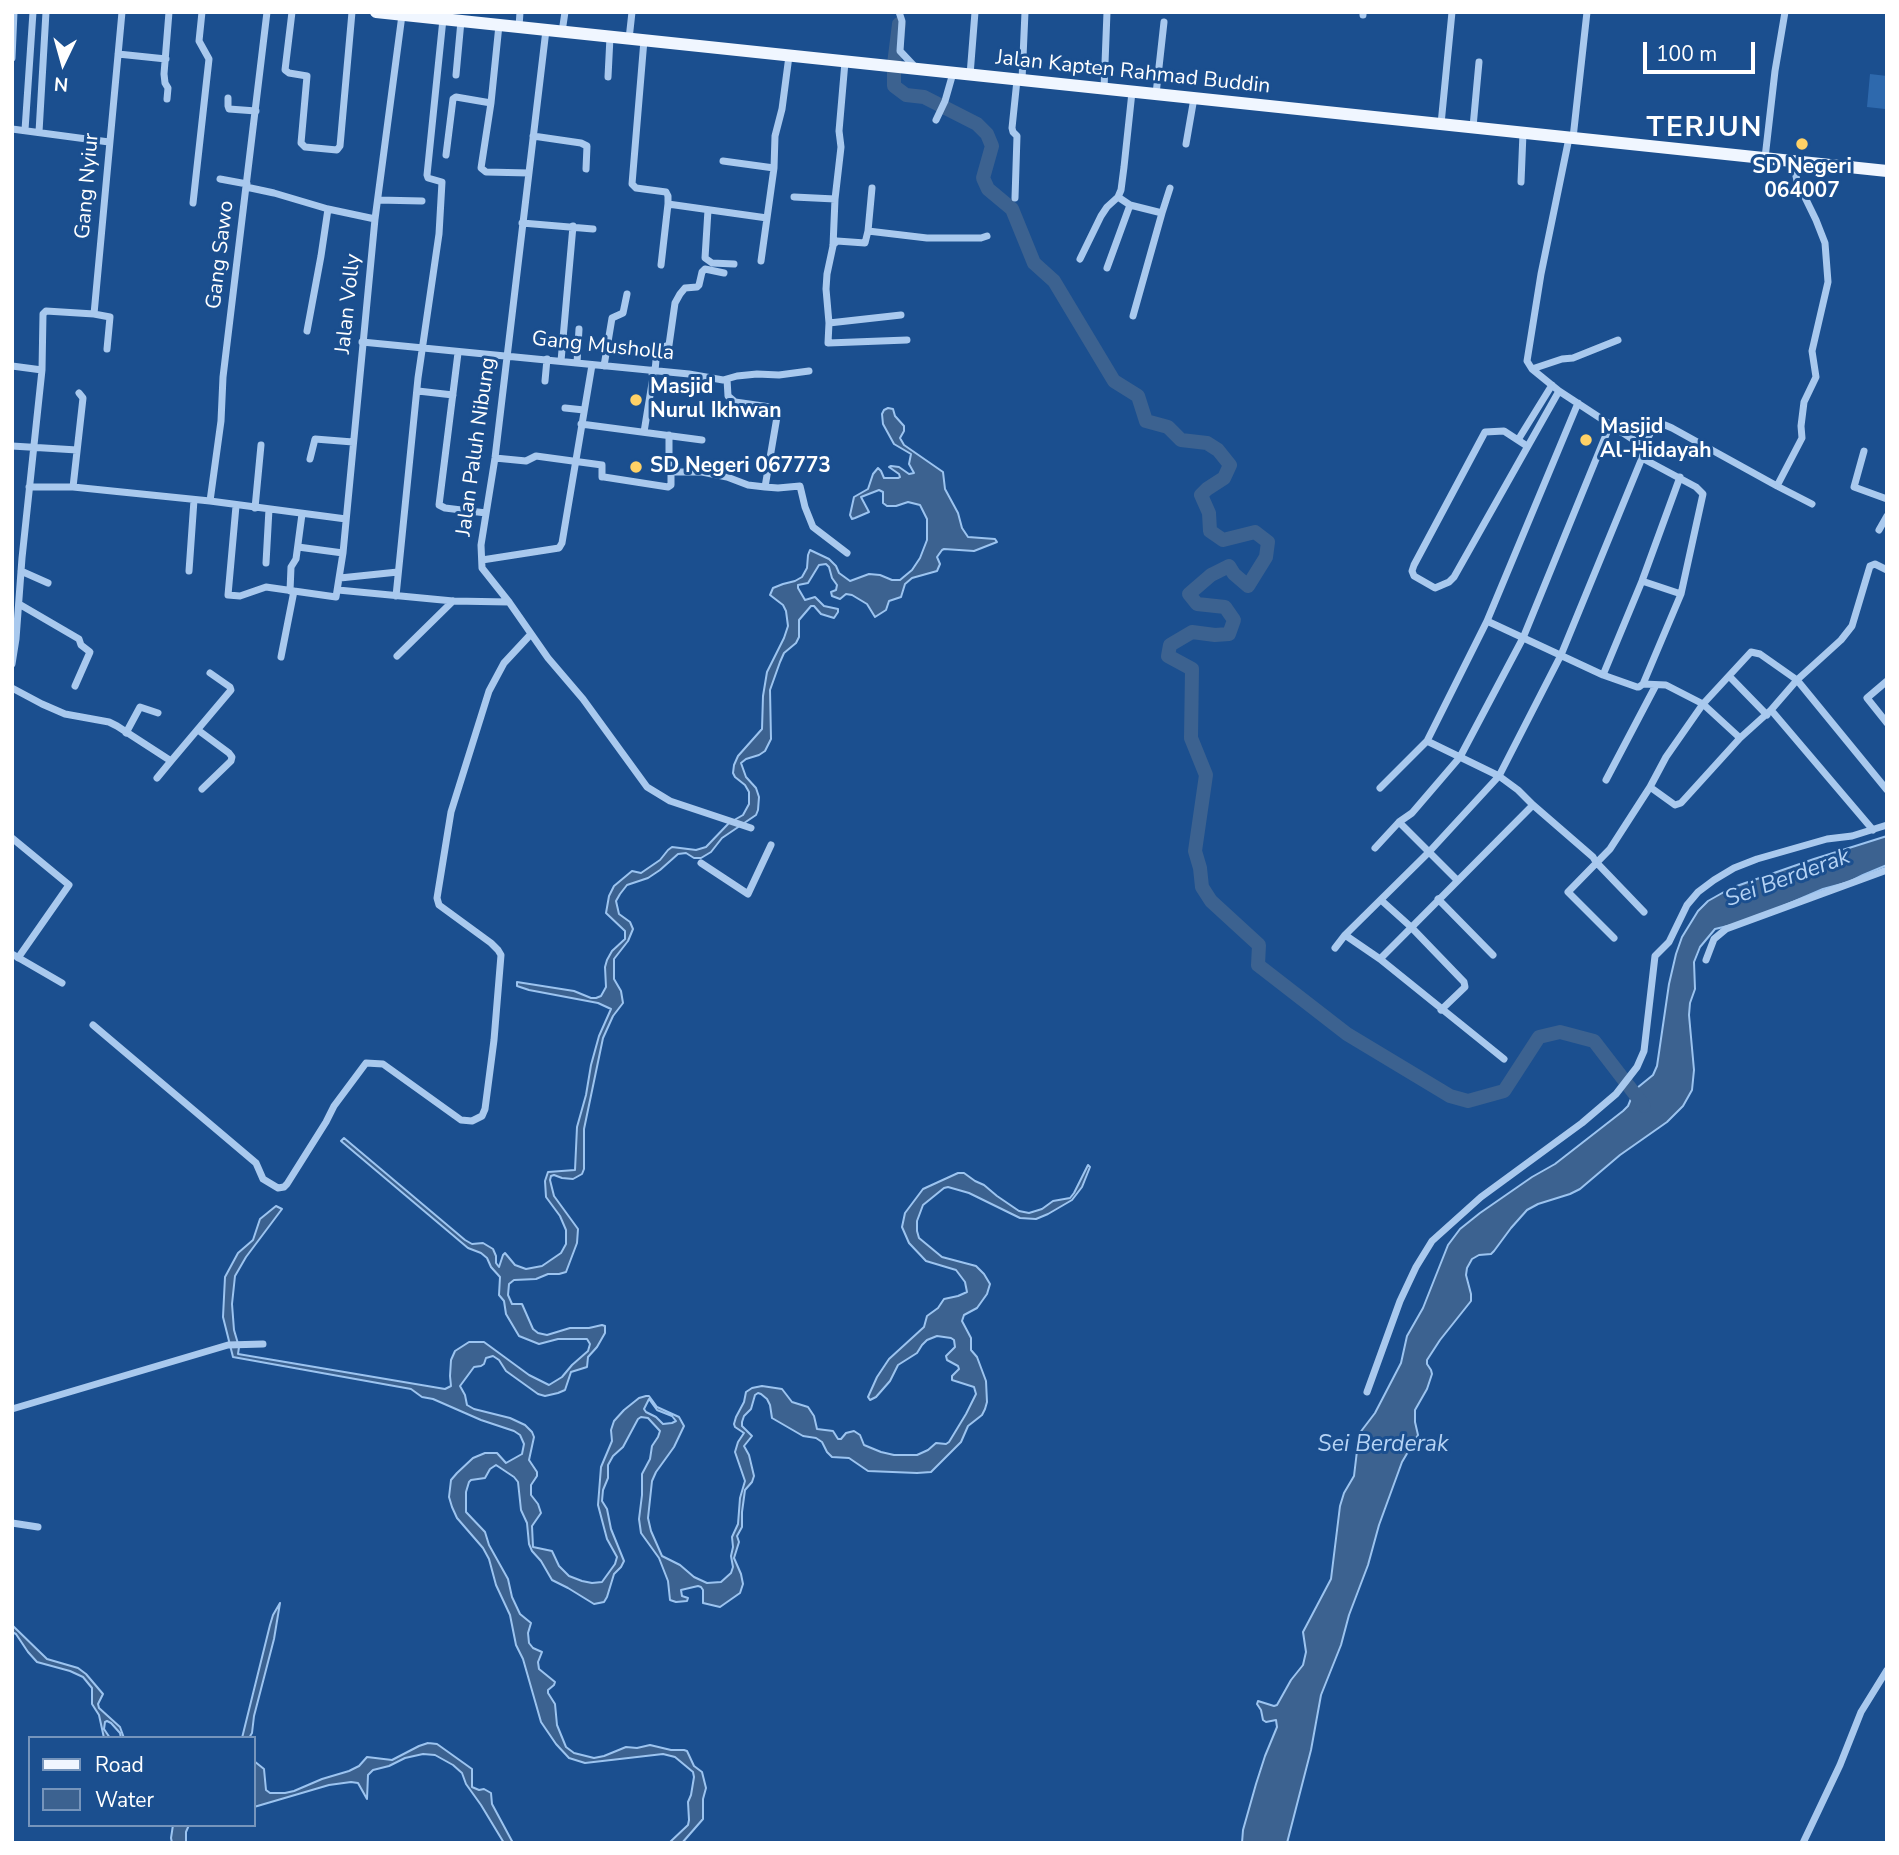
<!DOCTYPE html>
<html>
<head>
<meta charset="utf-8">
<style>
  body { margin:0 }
  #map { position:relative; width:1899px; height:1855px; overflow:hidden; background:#1b4f8f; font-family:"Nunito Sans",sans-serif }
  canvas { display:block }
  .frame { position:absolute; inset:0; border:14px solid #fff; pointer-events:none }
  .legend { position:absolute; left:28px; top:1736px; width:228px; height:91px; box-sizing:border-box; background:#1b4f8f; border:2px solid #7695bc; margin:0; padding:9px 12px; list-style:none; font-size:21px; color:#fff }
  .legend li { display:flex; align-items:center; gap:14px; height:35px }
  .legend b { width:35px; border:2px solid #7695bc }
  .north { position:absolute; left:28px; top:28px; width:70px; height:70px; -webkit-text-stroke:5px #1b4f8f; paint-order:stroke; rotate:185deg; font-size:19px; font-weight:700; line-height:28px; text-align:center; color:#fff }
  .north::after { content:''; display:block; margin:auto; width:24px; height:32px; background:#fff; clip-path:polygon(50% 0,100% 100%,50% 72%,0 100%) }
  .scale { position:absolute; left:1643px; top:42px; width:112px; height:32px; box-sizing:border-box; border:4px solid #fff; border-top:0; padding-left:9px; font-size:21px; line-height:24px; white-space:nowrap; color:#fff; -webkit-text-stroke:5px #1b4f8f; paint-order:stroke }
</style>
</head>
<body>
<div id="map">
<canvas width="1899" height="1855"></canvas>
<div class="frame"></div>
<ul class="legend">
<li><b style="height:9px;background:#f0f6ff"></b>Road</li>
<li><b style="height:19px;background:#3c6290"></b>Water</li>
</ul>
<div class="north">N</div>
<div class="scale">100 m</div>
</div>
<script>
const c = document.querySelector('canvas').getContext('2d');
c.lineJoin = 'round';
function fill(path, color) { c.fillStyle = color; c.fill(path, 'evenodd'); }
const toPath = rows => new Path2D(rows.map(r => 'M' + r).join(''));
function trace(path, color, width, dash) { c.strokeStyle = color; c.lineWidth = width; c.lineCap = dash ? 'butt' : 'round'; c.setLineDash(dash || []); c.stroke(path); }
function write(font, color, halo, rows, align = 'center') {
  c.font = font + ' "Nunito Sans",sans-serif'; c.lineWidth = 6; c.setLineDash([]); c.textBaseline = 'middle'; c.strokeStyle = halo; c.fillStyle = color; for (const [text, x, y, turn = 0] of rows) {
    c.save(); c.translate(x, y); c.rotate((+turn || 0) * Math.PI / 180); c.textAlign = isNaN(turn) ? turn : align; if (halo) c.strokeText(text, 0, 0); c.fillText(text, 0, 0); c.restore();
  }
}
fill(toPath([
  [1870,74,1887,76,1885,109,1867,107]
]), '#2e69ad');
const water = toPath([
  [888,408,893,409,895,416,904,426,904,431,900,438,904,445,943,472,945,489,958,513,962,528,968,537,995,539,997,542,974,551,944,549,942,550,937,557,940,564,937,571,912,578,905,584,901,597,889,601,886,610,875,617,867,604,852,595,846,594,840,599,832,596,831,592,836,590,837,585,832,578,829,567,826,564,819,565,808,583,798,585,798,588,805,600,815,597,824,606,838,609,838,612,834,618,821,614,814,606,811,606,799,620,799,637,796,643,784,653,780,662,770,690,771,739,765,751,759,755,746,759,741,763,746,777,756,788,759,797,758,810,756,815,722,838,711,852,701,858,694,858,686,853,678,854,660,870,648,878,627,885,620,894,616,901,619,914,630,922,633,929,628,941,614,959,614,979,621,991,623,1003,613,1016,603,1038,584,1129,584,1169,582,1174,573,1179,562,1178,554,1175,551,1176,550,1180,554,1196,578,1229,577,1243,566,1272,559,1274,548,1274,536,1279,514,1280,509,1284,508,1295,512,1304,522,1304,533,1329,538,1333,547,1335,570,1328,589,1328,602,1325,605,1326,605,1333,597,1347,588,1357,587,1367,571,1372,565,1390,558,1393,545,1396,538,1394,506,1371,499,1360,493,1356,486,1358,484,1364,481,1366,474,1367,460,1386,465,1395,467,1405,474,1409,510,1418,525,1425,532,1432,534,1437,529,1460,537,1472,537,1476,531,1485,531,1495,538,1504,541,1513,532,1526,533,1547,552,1551,559,1566,569,1576,582,1581,592,1583,602,1582,615,1564,617,1557,607,1539,598,1505,601,1467,612,1441,611,1430,614,1421,624,1410,639,1398,646,1396,649,1396,657,1407,679,1417,684,1426,674,1447,656,1472,652,1481,648,1518,651,1531,662,1556,680,1565,694,1577,707,1583,721,1582,731,1573,733,1567,731,1556,733,1547,732,1537,738,1524,740,1498,745,1481,735,1452,738,1442,744,1433,735,1427,734,1424,736,1417,744,1402,746,1392,752,1388,762,1386,782,1389,792,1402,808,1407,814,1416,817,1429,833,1431,838,1439,841,1439,846,1433,854,1431,860,1435,864,1445,881,1452,894,1455,917,1455,928,1450,936,1443,946,1444,949,1442,966,1414,976,1394,974,1387,952,1380,952,1376,959,1369,958,1366,947,1360,946,1356,955,1347,954,1340,951,1338,937,1336,927,1340,922,1345,917,1353,898,1365,890,1381,876,1397,870,1400,868,1397,877,1377,889,1359,924,1327,927,1316,938,1308,944,1299,958,1296,967,1292,965,1282,956,1270,926,1261,909,1243,902,1227,905,1213,923,1189,958,1173,964,1173,975,1181,984,1185,997,1196,1019,1211,1029,1213,1042,1209,1053,1201,1070,1198,1074,1193,1088,1165,1090,1167,1082,1187,1072,1200,1048,1214,1036,1219,1020,1218,969,1193,948,1187,944,1188,923,1205,917,1221,917,1231,919,1238,942,1257,976,1266,984,1274,990,1284,987,1294,977,1308,964,1315,962,1321,971,1338,971,1350,977,1357,986,1381,987,1402,985,1409,982,1415,968,1426,961,1442,931,1472,917,1473,868,1471,849,1458,832,1457,827,1452,822,1442,816,1438,803,1436,772,1418,770,1405,767,1399,761,1394,758,1393,755,1395,751,1409,744,1416,742,1422,742,1426,752,1436,744,1446,749,1455,754,1476,752,1482,745,1490,742,1512,742,1527,737,1536,739,1542,734,1558,741,1574,743,1584,740,1593,720,1607,703,1603,703,1590,701,1587,698,1586,681,1590,682,1596,688,1598,687,1601,676,1602,670,1600,668,1581,659,1558,641,1533,639,1519,642,1495,642,1474,650,1459,652,1446,658,1437,660,1431,648,1418,641,1417,638,1419,623,1447,613,1456,608,1465,608,1478,603,1490,602,1501,607,1509,611,1529,624,1561,621,1567,614,1574,607,1597,604,1602,594,1604,568,1588,552,1580,541,1561,532,1551,529,1544,527,1523,521,1510,518,1482,514,1477,496,1465,490,1469,485,1478,471,1480,469,1482,466,1492,466,1512,485,1532,489,1545,508,1579,512,1597,520,1614,531,1623,528,1633,529,1643,533,1648,542,1652,538,1662,539,1669,555,1682,554,1685,548,1690,548,1693,555,1704,557,1725,566,1747,574,1753,594,1758,604,1756,626,1747,637,1748,650,1745,671,1750,684,1750,687,1751,694,1766,702,1772,706,1788,703,1799,703,1819,682,1843,669,1843,688,1825,689,1820,688,1802,691,1795,694,1777,693,1772,675,1757,663,1754,585,1763,569,1758,556,1744,541,1722,523,1659,516,1645,510,1615,496,1585,489,1559,483,1548,457,1518,452,1507,449,1497,451,1480,457,1473,473,1458,485,1453,497,1453,506,1463,522,1454,524,1444,520,1435,514,1431,481,1420,433,1399,422,1397,411,1389,233,1357,223,1317,225,1277,238,1253,253,1240,260,1219,276,1206,282,1209,246,1257,235,1276,232,1304,234,1330,239,1347,238,1354,445,1389,451,1386,450,1376,451,1360,455,1351,469,1342,484,1342,529,1375,549,1385,562,1377,572,1365,588,1351,590,1344,587,1339,558,1339,539,1344,519,1336,506,1314,504,1301,499,1295,500,1277,491,1267,487,1258,481,1253,468,1248,341,1141,344,1138,465,1240,472,1244,483,1243,493,1249,496,1256,496,1263,499,1267,503,1255,505,1253,515,1265,526,1269,542,1266,561,1253,566,1244,566,1230,560,1216,546,1197,545,1181,548,1172,575,1170,577,1127,586,1095,591,1065,599,1036,611,1009,598,1003,529,990,517,986,517,982,574,991,591,998,596,998,601,996,606,987,605,967,607,960,612,951,625,939,625,931,606,913,609,896,614,886,632,871,641,873,660,860,668,850,672,847,696,850,706,847,729,823,743,815,749,804,749,792,745,785,735,777,733,773,734,765,738,756,762,729,763,696,767,672,784,638,788,626,786,611,783,605,770,595,773,588,783,584,795,581,802,577,807,568,808,555,810,550,829,559,836,566,839,573,850,581,869,574,880,575,892,580,900,580,912,570,920,558,927,540,927,519,920,505,908,502,896,506,887,506,883,503,883,492,879,490,861,497,869,512,855,518,852,519,850,515,854,497,868,489,873,474,878,468,881,471,884,478,898,478,900,477,899,474,889,467,891,466,899,467,909,474,914,473,909,464,911,454,894,444,883,424,882,414,884,410,888,408],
  [649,1399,657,1410,672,1416,676,1421,672,1423,663,1424,656,1417,646,1412,644,1409,649,1399],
  [1887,836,1887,865,1863,875,1849,882,1823,889,1774,910,1736,924,1715,929,1700,947,1694,962,1695,989,1690,1003,1689,1015,1694,1070,1692,1090,1683,1106,1667,1122,1620,1155,1580,1189,1570,1194,1538,1204,1527,1210,1511,1228,1494,1251,1491,1254,1479,1255,1472,1259,1467,1268,1466,1275,1471,1294,1471,1301,1440,1340,1427,1360,1427,1364,1431,1370,1432,1374,1427,1389,1415,1410,1415,1422,1418,1435,1402,1462,1379,1525,1368,1565,1349,1615,1341,1645,1321,1695,1311,1750,1287,1843,1242,1843,1243,1830,1256,1784,1265,1756,1277,1727,1276,1720,1266,1722,1263,1720,1261,1710,1257,1704,1258,1701,1274,1706,1277,1705,1291,1680,1303,1665,1306,1652,1303,1632,1331,1579,1340,1506,1344,1493,1354,1476,1359,1434,1375,1413,1401,1363,1407,1336,1423,1308,1448,1245,1460,1229,1480,1213,1532,1177,1555,1164,1623,1111,1628,1106,1633,1094,1637,1088,1653,1075,1657,1066,1669,984,1676,954,1682,937,1698,911,1708,901,1731,888,1814,859,1887,836],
  [280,1603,274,1639,254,1716,252,1733,249,1738,242,1738,270,1625,273,1615,280,1603],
  [12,1625,47,1659,78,1668,86,1674,103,1694,98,1704,99,1708,120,1727,124,1738,121,1738,120,1733,111,1723,107,1721,105,1722,104,1729,110,1738,104,1738,99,1715,92,1704,92,1688,83,1677,70,1671,37,1662,28,1652,16,1634,12,1632,12,1625],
  [428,1743,437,1744,472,1769,472,1787,479,1790,484,1789,491,1793,492,1804,513,1843,504,1843,481,1805,466,1784,462,1773,453,1765,435,1755,423,1754,405,1758,389,1766,373,1770,368,1775,367,1799,358,1783,351,1782,329,1785,254,1807,254,1761,264,1769,266,1790,270,1793,285,1793,294,1791,322,1779,349,1771,359,1766,367,1757,392,1760,419,1746,428,1743],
  [173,1825,189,1825,186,1832,186,1843,172,1843,171,1838,173,1825]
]);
fill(water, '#3c6290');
trace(water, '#9cc4f0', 2);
trace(toPath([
  [899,24,894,64,894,86,906,95,924,97,977,124,987,134,992,146,983,178,988,189,1012,209,1034,263,1054,281,1114,381,1138,396,1146,421,1168,427,1181,440,1207,443,1218,450,1230,465,1224,478,1207,489,1201,495,1209,513,1210,531,1223,540,1255,532,1268,542,1266,557,1248,586,1234,574,1229,566,1211,575,1189,594,1197,604,1225,607,1234,620,1229,634,1215,635,1192,632,1170,645,1168,656,1192,669,1191,738,1206,775,1195,851,1200,868,1202,887,1211,901,1259,945,1258,965,1347,1034,1450,1096,1468,1101,1504,1091,1539,1037,1560,1032,1594,1041,1644,1106]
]), '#3c6290', 14);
trace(toPath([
  [292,12,285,70,289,73,307,76,301,143,305,147,337,150,340,146,352,12],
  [899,12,902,21,900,51,916,68],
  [1363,15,1363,12],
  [499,25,491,103,481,168,486,172,529,173],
  [519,27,520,12],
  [546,30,495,458,481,545,482,568,509,602,548,658,583,699,647,787,670,801,751,828],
  [562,32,565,12],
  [629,39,632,12],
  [644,40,632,184,636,188,666,192,668,196,668,204],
  [118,54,166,59],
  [12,58,14,12],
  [845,62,839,131,841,147,835,199,833,246,827,274,826,289,829,323,828,343,907,340],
  [456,75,461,21],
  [970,75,975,12],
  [608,77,610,37],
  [1022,80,1025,12],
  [1104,89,1107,12],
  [1132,92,1124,167,1121,190,1118,197,1130,205,1162,213,1133,316],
  [1156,94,1164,22],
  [228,98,228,106,229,109,256,111],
  [167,99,168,88,165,83,164,74,169,12],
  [936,120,945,101,953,73],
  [1441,124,1452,12],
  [1473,127,1479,62],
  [12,129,109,142],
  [25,130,33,12],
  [39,132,46,12],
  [533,136,581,143,587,146,586,169],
  [1569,138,1541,274,1527,361,1532,369,1559,391,1643,446],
  [1573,138,1587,12],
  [1186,144,1194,98],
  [446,155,453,99,456,97,491,103],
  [1765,158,1775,71,1785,12],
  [723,161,774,168],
  [1793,161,1797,181,1816,220,1825,243,1828,282,1812,351,1816,377,1804,402,1801,426,1802,438,1777,486,1812,504],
  [220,179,247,184],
  [1521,182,1523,133],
  [246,187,274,193,328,209,375,219],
  [794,197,835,199],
  [1015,198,1017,136,1013,132,1012,128,1017,80],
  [378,200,422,201],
  [193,203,209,59,199,41,202,12],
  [708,210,705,258,712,263,734,264],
  [1162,213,1170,188],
  [522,223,593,229],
  [868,231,872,188],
  [833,245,837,241,865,243,868,231,927,238,981,238,987,236],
  [1080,259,1101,216,1107,207,1118,197],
  [761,261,774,168,775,136,782,109,789,56],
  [661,265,668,204,767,218],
  [1107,268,1130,205],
  [829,323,901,315],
  [307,331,321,256,328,209],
  [362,342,689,374,723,380,737,376,757,374,779,375,809,371],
  [107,349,110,317,94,314,122,12],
  [458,353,439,505,445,508,486,513],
  [561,361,573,226],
  [577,363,579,329],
  [12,366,42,370],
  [604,366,612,318,623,313,627,294],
  [1532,369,1562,359,1573,358,1618,340],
  [655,371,657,349,669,345,675,303,680,294,685,288,697,287,699,285,702,272,705,269,724,273],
  [727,379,728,396,735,402,777,408,778,411,765,487],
  [545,381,547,359],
  [418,391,453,395],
  [565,408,584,410],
  [581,424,702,440],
  [644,432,653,377,651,370],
  [1621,432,1654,424],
  [669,435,669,469,671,472],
  [1518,440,1552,385],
  [12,446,77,450],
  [1527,446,1504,431,1485,432,1414,565,1412,571,1414,576,1435,588,1449,582,1454,577,1559,391],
  [1864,451,1854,487,1887,499],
  [495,458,526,461,536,456,602,465,602,477,604,477,668,487,671,485,671,472,702,472,727,477,748,485,765,487,778,488,800,486,805,507,813,527,847,553],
  [1642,458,1696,487,1703,494,1681,594,1643,684],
  [310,459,315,439,353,442],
  [29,487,73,487,210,501,346,519],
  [73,487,83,398,79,393],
  [210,501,221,421,223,377,267,12],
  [236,506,228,595,240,596,266,587,336,597,343,553,375,219,402,15],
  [255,508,261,445],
  [1879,530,1887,516],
  [298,547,343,553],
  [482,560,559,548,562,543,592,365],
  [266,563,269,509],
  [21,571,48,583],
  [189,571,194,500],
  [340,578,398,572],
  [1642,581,1681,594],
  [338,590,453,601,509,602],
  [290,591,291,567,296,559,302,514],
  [396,596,418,378,439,234,442,182,428,178,427,175,443,19],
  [19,604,79,639,81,645,90,652,75,686],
  [1487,621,1603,675,1637,687,1639,687,1643,684,1666,685,1703,704,1740,738],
  [397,656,453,601],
  [281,657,294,591],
  [12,664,16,639,22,558,42,370,43,314,46,311,94,314],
  [1603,675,1642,581,1680,477],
  [1730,677,1767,715],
  [1887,681,1867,698,1887,723],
  [12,688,42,704,65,714,109,722,117,726,171,761,231,690,230,687,210,673],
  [1771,710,1873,830],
  [198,730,229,753,232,757,231,761,202,789],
  [126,733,140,707,158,713],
  [1427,741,1499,776,1518,790,1533,805,1593,857,1596,862,1644,912],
  [157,778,171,761],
  [1606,780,1656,685],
  [1650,787,1675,805,1681,803,1740,738,1771,710,1797,680,1841,640,1852,626,1870,566,1875,564,1887,570],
  [1380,788,1427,741,1487,621,1578,403],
  [1399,822,1457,880],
  [12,838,69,885,18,958],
  [1375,848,1399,822,1412,813,1460,757,1523,638,1610,425],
  [701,863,748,894,771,845],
  [1438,899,1493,955],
  [1381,900,1411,927,1464,982,1465,987,1441,1010],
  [1614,938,1568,892,1610,849,1650,787,1666,757,1703,704,1751,652,1760,654,1797,680,1887,790],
  [1335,948,1345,935],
  [12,954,62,983],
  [1380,959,1533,805],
  [1706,960,1714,939,1726,929,1887,870],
  [93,1025,256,1163,263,1179,278,1188,284,1187,287,1184,326,1122,334,1106,366,1063,383,1064,461,1120,472,1121,482,1116,485,1109,494,1040,501,955,498,950,491,943,439,905,437,898,451,812,489,691,504,663,531,634],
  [1504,1059,1380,959,1345,935,1429,852,1499,776,1561,655,1642,458,1644,451,1643,446,1650,434,1651,428,1654,424,1665,425,1672,428,1777,486],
  [1367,1392,1400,1301,1416,1267,1432,1241,1481,1197,1582,1123,1616,1094,1637,1067,1644,1051,1655,956,1669,942,1687,905,1698,892,1714,880,1734,868,1757,859,1827,839,1852,836,1887,825],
  [12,1409,228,1345,263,1344],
  [12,1523,38,1527],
  [1803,1843,1840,1765,1861,1712,1887,1670]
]), '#a9c9ee', 7);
trace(toPath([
  [376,12,1887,171]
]), '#f0f6ff', 12);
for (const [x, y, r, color] of [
  [1802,144,7,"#ffd166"],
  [636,400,7,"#ffd166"],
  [1586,440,7,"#ffd166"],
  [636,467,7,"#ffd166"]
]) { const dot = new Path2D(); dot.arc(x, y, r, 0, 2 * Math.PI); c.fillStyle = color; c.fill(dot); trace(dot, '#1b4f8f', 2.5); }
write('21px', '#fff', '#1b4f8f', [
  ["Jalan Kapten Rahmad Buddin",1133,73,6],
  ["Gang Nyiur",88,186,-85],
  ["Gang Sawo",221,255,-83],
  ["Jalan Volly",349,304,-84],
  ["Gang Musholla",603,347,6],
  ["Jalan Paluh Nibung",477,447,-82]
]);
write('bold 21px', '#fff', '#1b4f8f', [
  ["SD Negeri",1802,168,"center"],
  ["064007",1802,192,"center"],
  ["Masjid",650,388],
  ["Nurul Ikhwan",650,412],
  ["Masjid",1600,428],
  ["Al-Hidayah",1600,452],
  ["SD Negeri 067773",650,467]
], 'left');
write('italic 23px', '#b5d3f5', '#1b4f8f', [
  ["Sei Berderak",1788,879,-20],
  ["Sei Berderak",1383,1445]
]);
c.letterSpacing = '2px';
write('bold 28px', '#fff', '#1b4f8f', [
  ["TERJUN",1705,129]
]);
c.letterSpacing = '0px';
</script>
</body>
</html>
